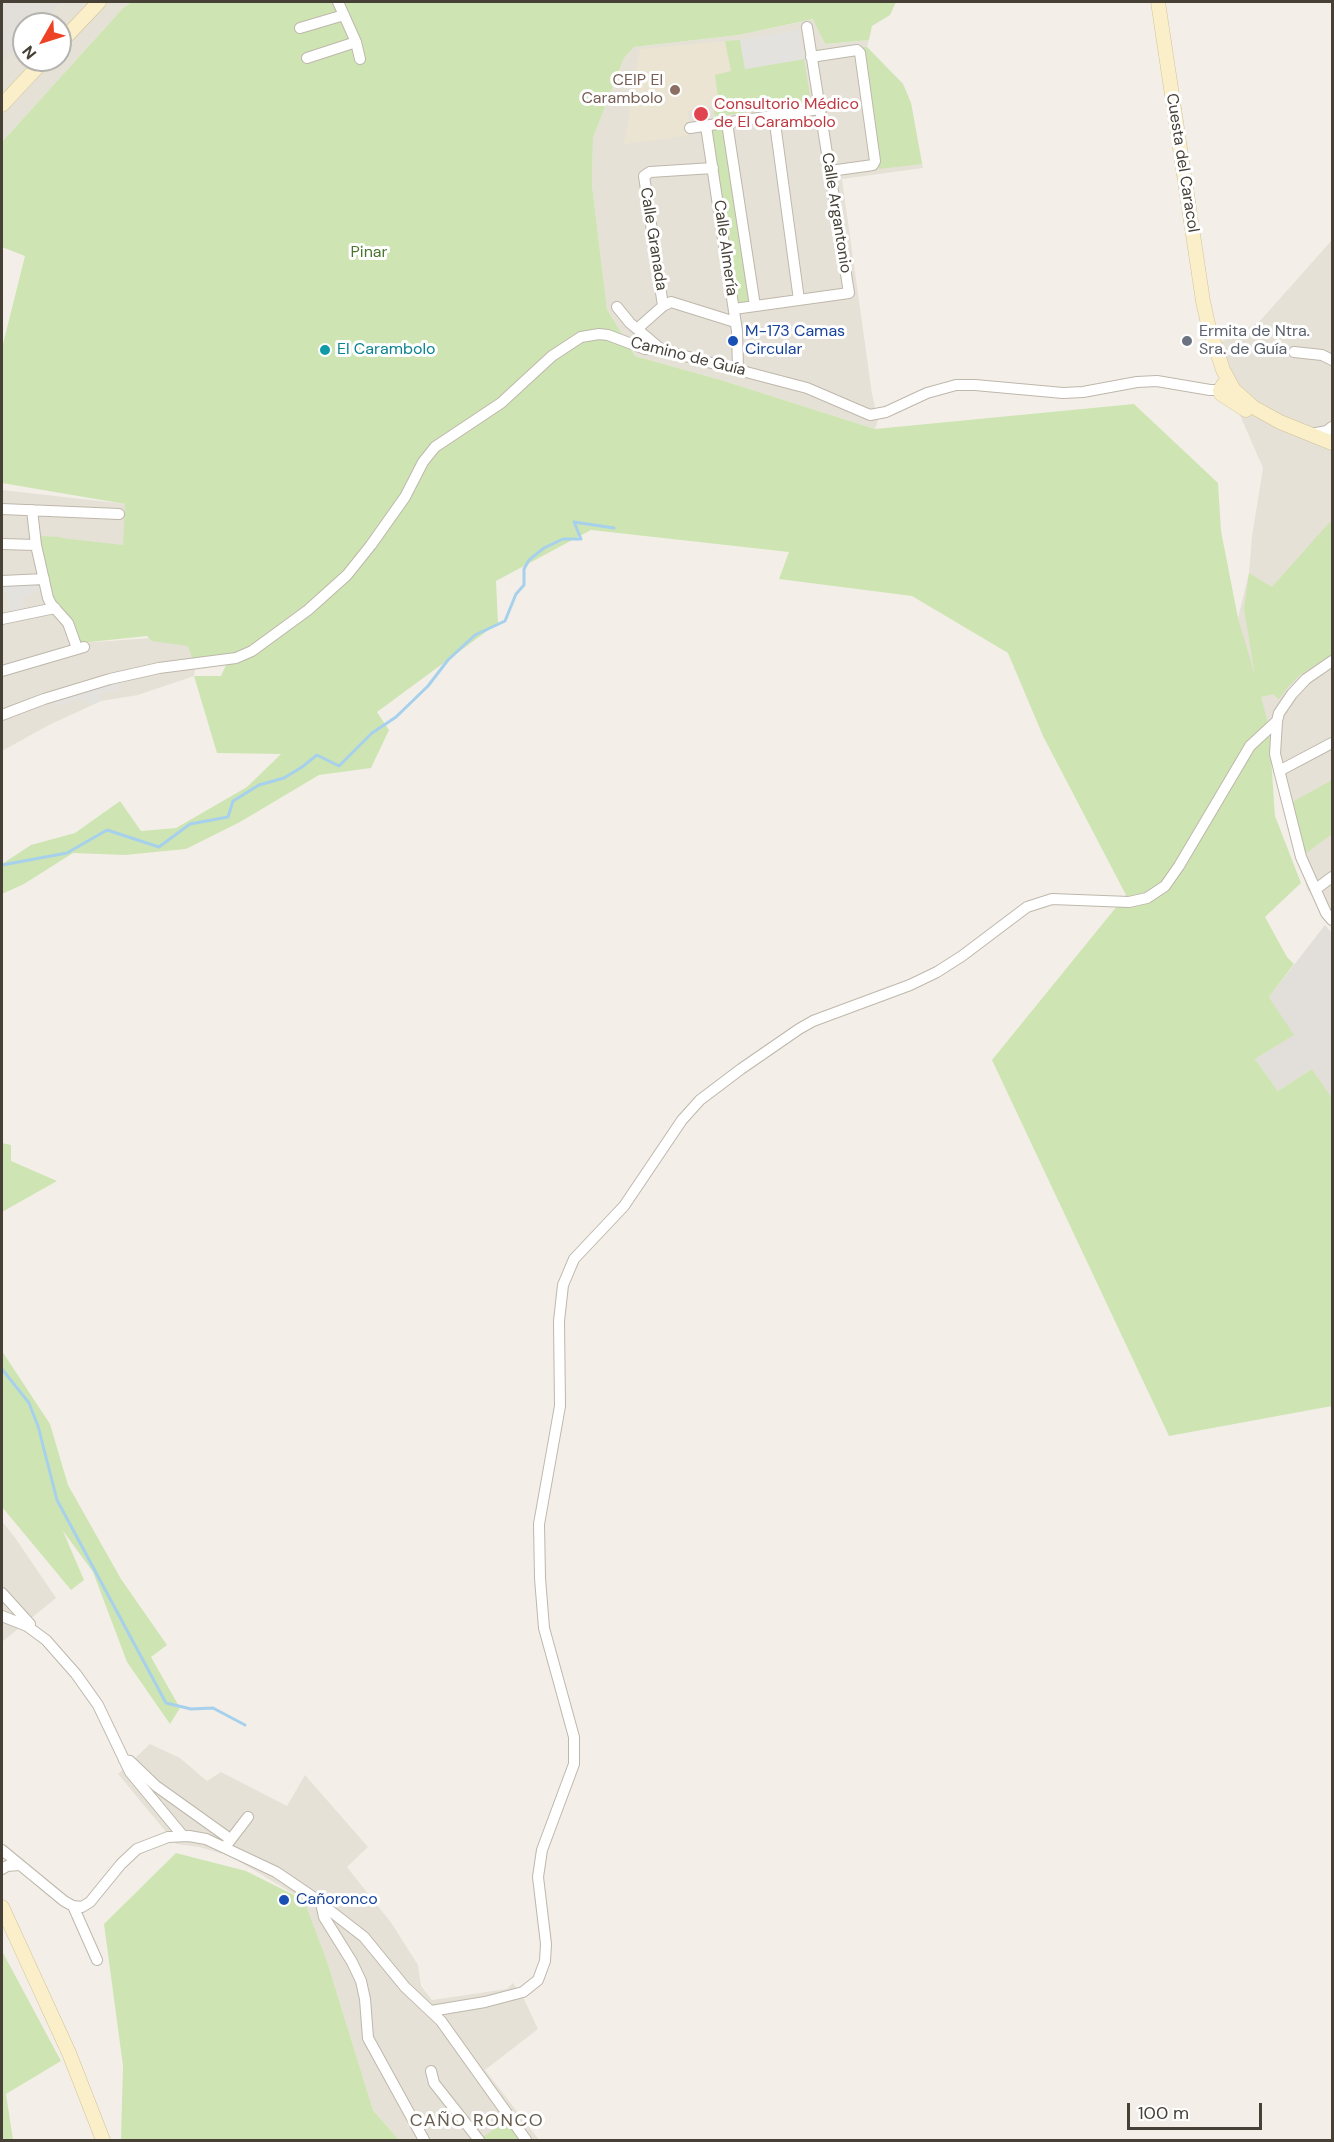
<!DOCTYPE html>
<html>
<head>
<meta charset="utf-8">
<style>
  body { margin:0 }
  #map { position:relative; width:1334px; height:2142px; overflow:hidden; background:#f3efe8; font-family:"DM Sans",sans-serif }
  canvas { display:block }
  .frame { position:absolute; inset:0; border:3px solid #464037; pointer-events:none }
  .north { position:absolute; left:12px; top:12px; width:60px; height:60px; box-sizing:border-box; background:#fff; border:2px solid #b5b3af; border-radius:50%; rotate:231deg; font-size:16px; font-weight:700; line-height:24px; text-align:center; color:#464037 }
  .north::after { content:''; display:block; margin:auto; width:21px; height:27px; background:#ee4224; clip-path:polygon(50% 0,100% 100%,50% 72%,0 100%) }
  .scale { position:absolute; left:1127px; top:2103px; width:135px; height:27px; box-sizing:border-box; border:3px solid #464037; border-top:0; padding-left:8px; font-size:18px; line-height:21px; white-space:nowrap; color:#464037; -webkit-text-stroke:4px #fff; paint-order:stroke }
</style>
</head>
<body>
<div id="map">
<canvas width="1334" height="2142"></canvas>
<div class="frame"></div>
<div class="north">N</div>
<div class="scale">100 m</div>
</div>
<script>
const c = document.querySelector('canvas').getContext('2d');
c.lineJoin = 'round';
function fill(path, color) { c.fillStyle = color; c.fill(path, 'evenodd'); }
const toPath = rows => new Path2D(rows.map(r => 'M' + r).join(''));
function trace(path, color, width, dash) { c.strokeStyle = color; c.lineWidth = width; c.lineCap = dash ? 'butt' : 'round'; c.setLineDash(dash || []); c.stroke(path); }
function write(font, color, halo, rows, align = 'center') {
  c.font = font + ' "DM Sans",sans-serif'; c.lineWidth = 6; c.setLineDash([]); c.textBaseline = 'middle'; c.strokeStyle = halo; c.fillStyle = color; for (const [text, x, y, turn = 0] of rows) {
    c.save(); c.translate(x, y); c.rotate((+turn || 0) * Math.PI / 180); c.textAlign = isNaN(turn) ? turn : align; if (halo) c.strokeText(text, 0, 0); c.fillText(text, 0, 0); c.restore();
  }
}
fill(toPath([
  [2,2,132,2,123,8,2,142],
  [24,24,60,24,60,60,24,60],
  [814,19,825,44,869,40,867,47,903,84,911,103,923,168,842,179,872,394,878,420,875,429,721,380,635,356,607,309,592,185,593,138,624,58,634,47,739,35],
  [1332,240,1332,919,1307,889,1238,618,1249,573,1252,536,1263,468,1229,390,1215,345,1259,322],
  [2,490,126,504,124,545,72,621,80,643,152,638,187,639,196,663,194,676,138,695,101,701,49,725,2,751],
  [2,1521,16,1539,56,1598,2,1642],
  [150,1744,180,1758,207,1781,221,1772,287,1806,305,1775,368,1847,347,1867,392,1924,418,1965,421,1986,432,2000,507,1989,513,1983,524,1999,538,2029,485,2070,539,2140,399,2140,373,2110,327,1961,304,1900,230,1856,199,1847,176,1844,118,1774]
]), '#e6e1d6');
fill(toPath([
  [2,2,62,2,40,24,24,24,24,40,2,63],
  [1325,925,1332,933,1332,1098,1312,1069,1278,1091,1255,1059,1293,1035,1269,997]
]), '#e2ded9');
fill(toPath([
  [725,41,731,72,719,105,687,111,689,122,686,122,688,136,624,144,640,49]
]), '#ebe4d2');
fill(toPath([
  [132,2,896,2,890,15,872,26,869,40,825,44,813,19,739,35,634,47,624,58,593,138,592,185,607,309,635,356,721,380,875,429,1134,404,1218,483,1221,531,1238,618,1255,675,1244,609,1249,573,1272,587,1328,524,1332,521,1332,654,1300,675,1287,688,1279,699,1273,694,1261,697,1269,727,1275,816,1301,883,1265,917,1287,957,1294,964,1269,997,1294,1035,1255,1059,1278,1091,1312,1069,1332,1098,1332,1406,1169,1436,992,1060,1126,895,1043,736,1008,653,912,596,779,579,789,552,591,530,496,581,498,623,377,712,389,730,371,768,319,775,240,822,186,849,125,855,73,853,24,884,2,894,2,864,31,845,75,833,120,801,141,831,176,828,247,787,281,754,217,753,194,676,221,676,226,665,221,659,194,664,188,646,152,641,147,636,80,643,72,621,54,599,38,536,60,537,61,538,123,545,125,504,2,483,2,348,25,256,2,247,2,142,123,8],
  [740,40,745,69,804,59,811,102,715,117,713,106,719,105,715,75,731,71,725,41],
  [862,47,867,47,903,84,911,103,922,164,879,169],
  [724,128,750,301,738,303,711,130],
  [1332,780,1332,834,1301,857,1287,805],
  [2,1143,11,1145,11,1161,57,1181,2,1212],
  [2,1351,50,1424,68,1485,121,1579,167,1645,151,1657,180,1708,170,1724,127,1662,93,1572,63,1531,84,1580,71,1590,2,1507],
  [176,1853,246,1871,304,1900,327,1961,373,2110,399,2140,121,2140,123,2066,104,1924],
  [2,1951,61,2061,6,2094,13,2140,2,2140],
  [509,2119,523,2140,485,2140,483,2137]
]), '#cee5b3');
fill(toPath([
  [799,30,804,59,745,69,740,40],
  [44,579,46,588,22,598,25,614,12,616,3,581],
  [117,677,119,690,99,694,101,701,94,704,85,703,82,698,54,707,51,696]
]), '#e4e2df');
trace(toPath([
  [2,865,67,853,107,830,159,847,190,824,228,817,233,801,259,785,284,778,302,767,317,755,339,766,372,733,396,717,428,686,448,660,475,635,505,621,516,594,524,585,524,569,529,560,544,548,563,539,581,539,574,522,614,528],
  [2,1369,29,1403,38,1426,57,1500,166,1703,191,1709,213,1708,245,1725]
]), '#a7d0ec', 3);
const minor = toPath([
  [338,2,356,42,360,59],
  [300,28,344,15],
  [811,57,857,50,860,53,875,161,873,165,830,171],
  [307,58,356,42],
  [774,116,799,300],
  [727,123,755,306],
  [706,126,737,331,738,370],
  [690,128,820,109],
  [663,306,644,176,650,172,713,168],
  [617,307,630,323,662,350],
  [734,309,849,293,807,27],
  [637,329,663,306,671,302,735,322],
  [1294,352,1322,355,1332,360],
  [1311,434,1327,431,1332,427],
  [2,509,119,514],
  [32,510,36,545,48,598,51,604,68,623,77,648],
  [2,544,36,545],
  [2,581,44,579],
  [2,619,55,608],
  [1332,661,1306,679,1292,694,1279,713,1277,721,1275,754,1301,857,1326,913,1332,920],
  [2,671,84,647],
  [2,715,44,699,110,679,159,668,236,658,252,651,308,610,347,575,371,545,405,497,423,462,435,447,501,403,552,356,581,337,599,334,608,335,645,349,662,350,807,388,870,415,886,412,927,393,956,385,975,385,1063,393,1083,392,1137,382,1157,381,1210,390,1220,390],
  [1279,771,1332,743],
  [1316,889,1332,877],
  [2,1593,30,1624],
  [2,1616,27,1626,46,1640,76,1674,98,1705,130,1772,183,1836],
  [124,1760,130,1761,156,1786,226,1836],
  [225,1847,248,1817],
  [2,1850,64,1901,73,1906,97,1960],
  [2,1869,7,1866,19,1865],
  [321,1903,324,1917,352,1962,361,1981,365,1999,368,2038,424,2140],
  [73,1906,82,1907,90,1902,121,1864,137,1849,168,1837,189,1836,206,1839,276,1872,310,1895,364,1937,405,1987,441,2021,526,2140],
  [431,2011,485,2002,523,1992,538,1980,545,1961,546,1944,538,1877,542,1850,574,1764,574,1737,544,1628,540,1578,539,1524,560,1406,559,1321,563,1285,574,1259,624,1206,682,1120,700,1100,741,1069,799,1029,813,1021,910,985,937,972,962,956,1027,907,1052,899,1129,902,1147,898,1165,886,1179,866,1250,746,1277,721],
  [431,2071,434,2083,479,2140]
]);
const secondary = toPath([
  [1158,2,1203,301,1208,324,1223,370,1234,390,1253,407,1280,422,1332,443],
  [60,43,99,2],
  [2,105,44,60],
  [1230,385,1223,385,1220,390,1221,394,1246,410],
  [2,1907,69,2053,103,2140]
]);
trace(minor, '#beb7ab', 12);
trace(secondary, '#d0c299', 15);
trace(minor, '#fff', 10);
trace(secondary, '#fbefc9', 14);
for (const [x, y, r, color] of [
  [675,90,6,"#8d6e63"],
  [701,114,8,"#e0444e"],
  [733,341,6,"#1a4fb4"],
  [1187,341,6,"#6b7280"],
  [325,350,6,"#0f9aa8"],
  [284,1900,6,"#1a4fb4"]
]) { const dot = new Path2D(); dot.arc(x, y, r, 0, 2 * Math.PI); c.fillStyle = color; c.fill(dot); trace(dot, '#fff', 2); }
write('16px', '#785e54', '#fff', [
  ["CEIP El",663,81],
  ["Carambolo",663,99]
], 'right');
write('16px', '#be3a42', '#fff', [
  ["Consultorio Médico",714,105],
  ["de El Carambolo",714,123]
], 'left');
write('16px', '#464037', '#fff', [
  ["Cuesta del Caracol",1182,163,81],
  ["Calle Argantonio",836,213,81],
  ["Calle Granada",653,239,81],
  ["Calle Almería",725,248,82],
  ["Camino de Guía",688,357,14]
]);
write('16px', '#48742d', '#fff', [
  ["Pinar",369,253]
]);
write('16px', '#164399', '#fff', [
  ["M-173 Camas",745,332],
  ["Circular",745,350],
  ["Cañoronco",296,1900]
], 'left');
write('16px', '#5b616d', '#fff', [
  ["Ermita de Ntra.",1199,332],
  ["Sra. de Guía",1199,350]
], 'left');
write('16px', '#0d838f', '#fff', [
  ["El Carambolo",337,350]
], 'left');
c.letterSpacing = '1.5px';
write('18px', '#685e4f', '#fff', [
  ["CAÑO RONCO",477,2121]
]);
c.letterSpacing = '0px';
</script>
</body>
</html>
